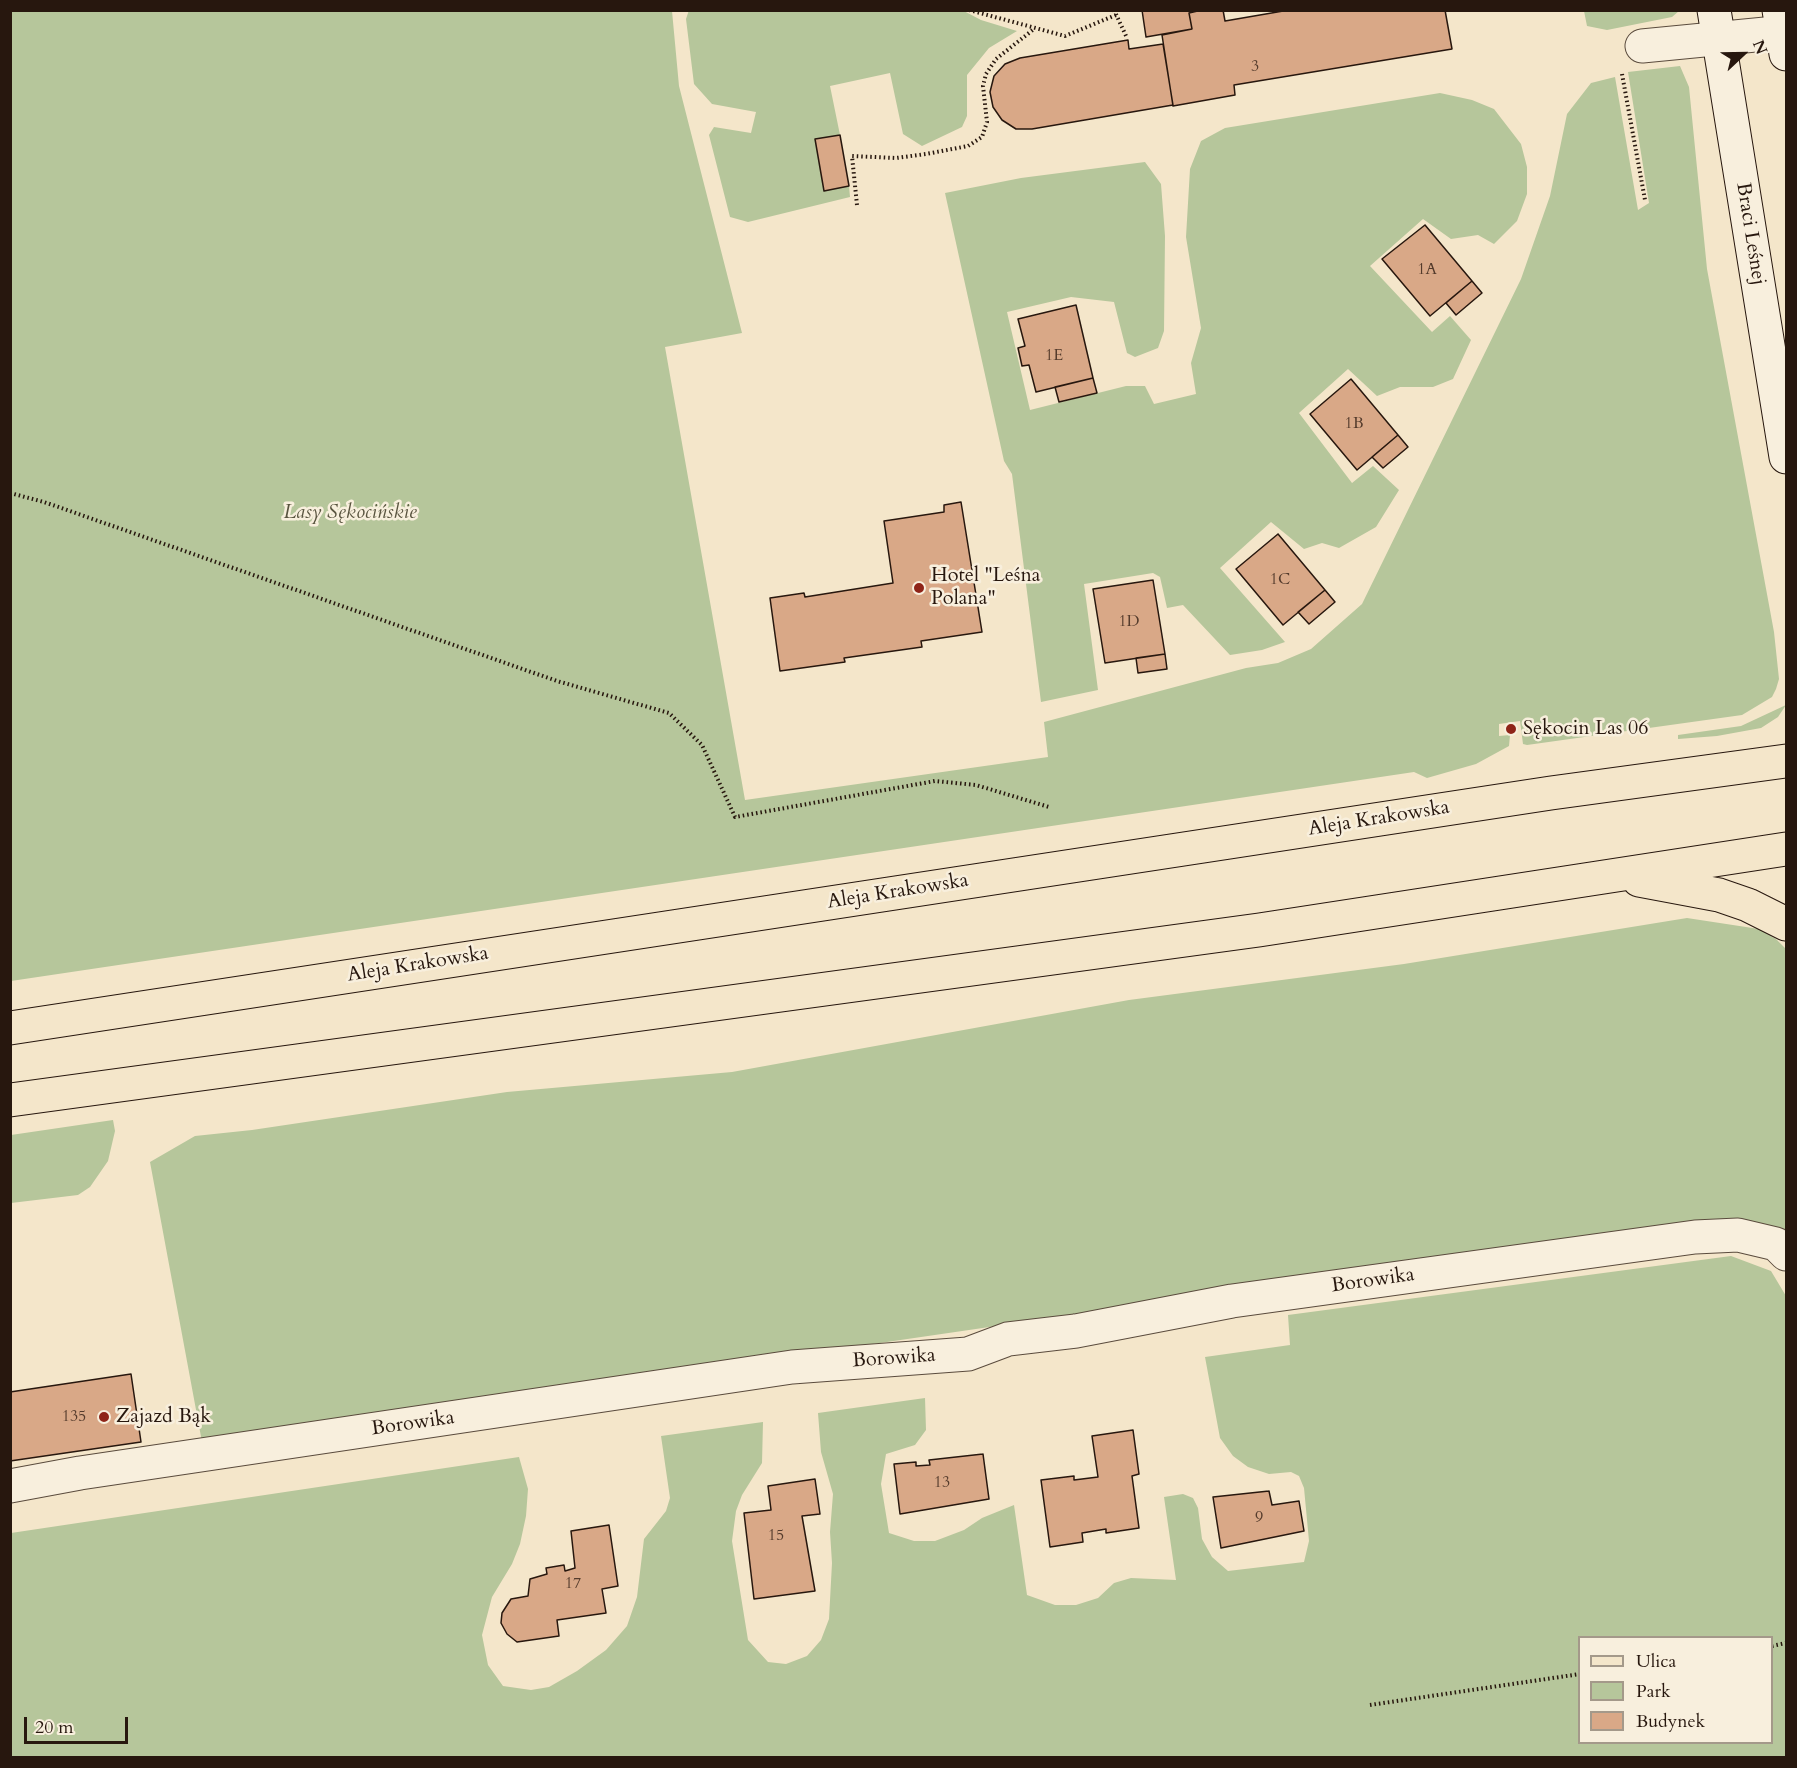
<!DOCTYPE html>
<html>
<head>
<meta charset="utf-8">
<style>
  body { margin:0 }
  #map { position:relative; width:1797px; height:1768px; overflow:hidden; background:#f4e6ca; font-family:Cardo,serif }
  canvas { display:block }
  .frame { position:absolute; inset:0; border:12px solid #27170e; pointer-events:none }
  .legend { position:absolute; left:1578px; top:1636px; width:195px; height:108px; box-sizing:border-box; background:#f8efdd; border:2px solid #a4998a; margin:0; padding:8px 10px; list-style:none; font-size:18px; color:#27170e }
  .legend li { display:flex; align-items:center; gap:12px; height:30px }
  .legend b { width:30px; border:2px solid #a4998a }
  .north { position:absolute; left:1713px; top:24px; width:60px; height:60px; -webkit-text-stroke:4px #f8efdd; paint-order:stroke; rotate:68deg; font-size:16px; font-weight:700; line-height:24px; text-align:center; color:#27170e }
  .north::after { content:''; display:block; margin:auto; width:21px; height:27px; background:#27170e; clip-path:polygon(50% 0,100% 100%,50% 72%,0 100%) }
  .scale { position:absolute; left:24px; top:1717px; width:104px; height:27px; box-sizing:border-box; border:3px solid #27170e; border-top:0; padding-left:8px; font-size:18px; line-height:21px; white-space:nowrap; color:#27170e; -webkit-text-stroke:4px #f8efdd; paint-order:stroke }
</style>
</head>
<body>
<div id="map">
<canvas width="1797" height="1768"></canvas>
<div class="frame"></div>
<ul class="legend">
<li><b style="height:8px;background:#f4e6ca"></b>Ulica</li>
<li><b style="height:16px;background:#b6c69b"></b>Park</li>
<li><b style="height:16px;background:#d9a887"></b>Budynek</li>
</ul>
<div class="north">N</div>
<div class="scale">20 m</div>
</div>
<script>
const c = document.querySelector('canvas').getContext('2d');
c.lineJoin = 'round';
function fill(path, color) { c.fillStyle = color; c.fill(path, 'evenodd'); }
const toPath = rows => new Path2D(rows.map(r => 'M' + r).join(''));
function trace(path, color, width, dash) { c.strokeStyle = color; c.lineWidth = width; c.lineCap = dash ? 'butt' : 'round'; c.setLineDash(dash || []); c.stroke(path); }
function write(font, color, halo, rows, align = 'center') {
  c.font = font + ' Cardo,serif'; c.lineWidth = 5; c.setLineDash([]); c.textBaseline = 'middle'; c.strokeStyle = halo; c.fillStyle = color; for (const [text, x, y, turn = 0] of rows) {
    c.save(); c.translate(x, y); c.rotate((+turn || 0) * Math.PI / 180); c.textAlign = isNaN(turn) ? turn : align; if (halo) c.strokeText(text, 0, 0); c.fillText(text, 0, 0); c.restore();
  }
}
fill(toPath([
  [689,10,962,10,981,20,1017,31,989,48,967,75,967,116,962,127,922,146,903,134,890,73,830,86,840,135,815,139,824,190,849,186,850,197,748,222,730,217,709,135,714,127,751,133,756,112,712,104,694,84,686,19],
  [10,11,672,11,679,86,742,333,665,347,745,800,1048,757,1044,722,1246,668,1278,663,1311,649,1362,604,1521,279,1550,196,1567,114,1591,83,1615,77,1638,210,1649,203,1628,72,1680,66,1689,87,1707,269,1774,632,1779,679,1776,689,1772,697,1742,715,1527,745,1523,744,1520,721,1499,724,1499,736,1510,735,1509,746,1476,764,1427,778,1414,772,11,981],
  [1584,11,1584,10,1679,11,1672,17,1607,30,1587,26],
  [1440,93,1472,100,1494,109,1521,144,1527,167,1527,194,1517,221,1494,244,1478,235,1451,239,1423,219,1370,266,1432,332,1450,316,1471,340,1453,379,1433,387,1400,387,1377,396,1348,369,1299,413,1352,483,1373,466,1399,490,1376,527,1339,548,1322,543,1304,549,1271,522,1220,568,1285,642,1262,650,1230,655,1183,605,1167,608,1160,577,1153,573,1084,584,1098,690,1041,702,1012,474,1004,461,945,193,1021,178,1145,162,1161,184,1165,236,1164,331,1158,348,1135,357,1127,353,1114,302,1071,297,1007,312,1030,410,1126,386,1145,386,1154,404,1196,394,1191,363,1201,328,1186,237,1190,169,1201,141,1225,128],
  [1786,705,1778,717,1761,728,1717,736,1678,739,1678,735,1741,726],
  [1687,918,1759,929,1776,939,1786,949,1786,1234,1284,1284,202,1442,150,1162,195,1136,252,1130,507,1092,732,1072,1129,1000,1404,964],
  [113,1120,115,1131,108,1161,90,1187,78,1195,11,1203,11,1135],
  [1731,1256,1771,1271,1786,1296,1786,1757,11,1757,11,1533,519,1457,528,1489,526,1516,520,1544,512,1564,492,1597,482,1635,488,1665,503,1686,531,1690,549,1687,577,1671,606,1650,627,1626,637,1597,644,1539,666,1511,670,1498,661,1436,763,1422,762,1463,742,1495,736,1511,732,1541,748,1640,768,1662,786,1664,807,1656,821,1640,829,1619,832,1563,830,1532,833,1494,821,1452,818,1413,925,1398,926,1430,915,1445,886,1454,881,1484,889,1533,914,1541,935,1541,964,1530,982,1518,1014,1505,1027,1595,1055,1605,1076,1605,1098,1598,1114,1583,1131,1578,1176,1580,1164,1497,1183,1494,1193,1498,1198,1508,1202,1539,1212,1557,1228,1571,1304,1562,1309,1541,1304,1488,1299,1476,1291,1472,1269,1474,1248,1467,1233,1456,1220,1438,1205,1357,1290,1345,1288,1315],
  [1580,1638,1772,1638,1772,1742,1580,1742]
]), '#b6c69b');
const building = toPath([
  [1142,10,1202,10,1189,13,1192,29,1146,37,1142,10],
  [1202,10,1223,10,1225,21,1289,10,1445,10,1452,49,1234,85,1235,95,1173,106,1162,35,1192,29,1189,13,1202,10],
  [1128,40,1129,49,1163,44,1173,105,1032,129,1016,129,1002,120,993,107,990,92,994,76,1005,64,1020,58,1128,40],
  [840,135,849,186,824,191,815,139,840,135],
  [1425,225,1472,281,1430,316,1382,259,1425,225],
  [1472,281,1482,293,1456,315,1446,303,1472,281],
  [1076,305,1093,378,1036,392,1029,365,1022,366,1018,348,1025,346,1018,319,1076,305],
  [1093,378,1097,393,1059,402,1055,387,1093,378],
  [1351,379,1398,435,1357,470,1310,414,1351,379],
  [1398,435,1408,447,1383,468,1372,457,1398,435],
  [961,502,982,632,921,641,922,647,844,658,845,662,780,671,770,598,804,593,805,597,893,583,884,521,944,512,944,505,961,502],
  [1278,534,1325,590,1283,625,1236,569,1278,534],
  [1153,580,1165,654,1105,663,1093,589,1153,580],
  [1325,590,1335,602,1309,624,1298,612,1325,590],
  [1165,654,1167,669,1138,673,1136,658,1165,654],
  [131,1374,141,1442,10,1461,10,1392,131,1374],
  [1133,1430,1139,1474,1132,1476,1139,1528,1106,1533,1106,1529,1082,1533,1083,1542,1050,1547,1041,1480,1074,1476,1074,1480,1098,1477,1092,1436,1133,1430],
  [983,1454,989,1499,900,1514,894,1464,916,1462,916,1466,930,1465,929,1460,983,1454],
  [815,1479,820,1514,802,1516,815,1591,754,1599,744,1513,771,1510,768,1486,815,1479],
  [1269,1491,1272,1505,1299,1501,1304,1531,1221,1548,1213,1497,1269,1491],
  [609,1525,618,1586,602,1589,606,1613,557,1620,559,1636,517,1642,507,1634,501,1623,502,1613,511,1599,528,1596,530,1579,547,1574,546,1568,564,1565,565,1571,575,1568,571,1531,609,1525]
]);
fill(building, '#d9a887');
trace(building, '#27170e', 1.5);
const minor = toPath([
  [1642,46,1786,32],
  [10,1486,80,1473,792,1367,968,1354,1008,1339,1076,1331,1232,1301,1695,1237,1738,1235,1776,1244,1786,1254]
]);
const secondary = toPath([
  [1714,10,1786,457],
  [1779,10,1786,54]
]);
const primary = toPath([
  [1639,880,1719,895,1748,905,1786,924],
  [10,1028,1551,793,1786,761],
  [10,1100,1259,930,1786,849]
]);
trace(minor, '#5a4b3d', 35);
trace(secondary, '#27170e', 35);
trace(primary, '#27170e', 35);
trace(toPath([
  [969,10,1065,36,1116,15],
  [1114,10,1127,38],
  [1622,74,1645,200],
  [857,205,852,156,896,158,926,154,968,146,982,137,987,122,983,86,986,74,996,59,1034,29],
  [10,493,44,502,557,681,669,713,702,745,735,817,935,781,976,785,1049,807],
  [1772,1646,1786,1643],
  [1370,1705,1580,1674]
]), '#27170e', 4, [1.5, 3]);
trace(minor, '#f8efdd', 33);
trace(secondary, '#f8efdd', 33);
trace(primary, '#f4e6ca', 33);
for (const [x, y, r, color] of [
  [919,588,6,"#8f2418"],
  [1511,729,6,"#8f2418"],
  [104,1417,6,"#8f2418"]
]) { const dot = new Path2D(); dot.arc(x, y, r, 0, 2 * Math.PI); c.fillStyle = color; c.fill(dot); trace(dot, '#f8efdd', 2); }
write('16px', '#543b2c', null, [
  ["3",1255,67],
  ["1A",1427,270],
  ["1E",1054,356],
  ["1B",1354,424],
  ["1C",1280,580],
  ["1D",1129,622],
  ["135",74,1417],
  ["13",942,1483],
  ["9",1259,1518],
  ["15",776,1536],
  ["17",573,1584]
]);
write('20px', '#27170e', '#f8efdd', [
  ["Braci Leśnej",1750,234,81],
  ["Aleja Krakowska",1379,819,-9],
  ["Aleja Krakowska",898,892,-9],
  ["Aleja Krakowska",418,965,-9],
  ["Borowika",1373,1281,-8],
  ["Borowika",894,1359,-4],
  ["Borowika",413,1424,-8]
]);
write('italic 20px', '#59543f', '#f8efdd', [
  ["Lasy Sękocińskie",350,513]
]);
write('20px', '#27170e', '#f8efdd', [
  ["Hotel \"Leśna",931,576],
  ["Polana\"",931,599],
  ["Sękocin Las 06",1523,729],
  ["Zajazd Bąk",116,1417]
], 'left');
</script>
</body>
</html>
